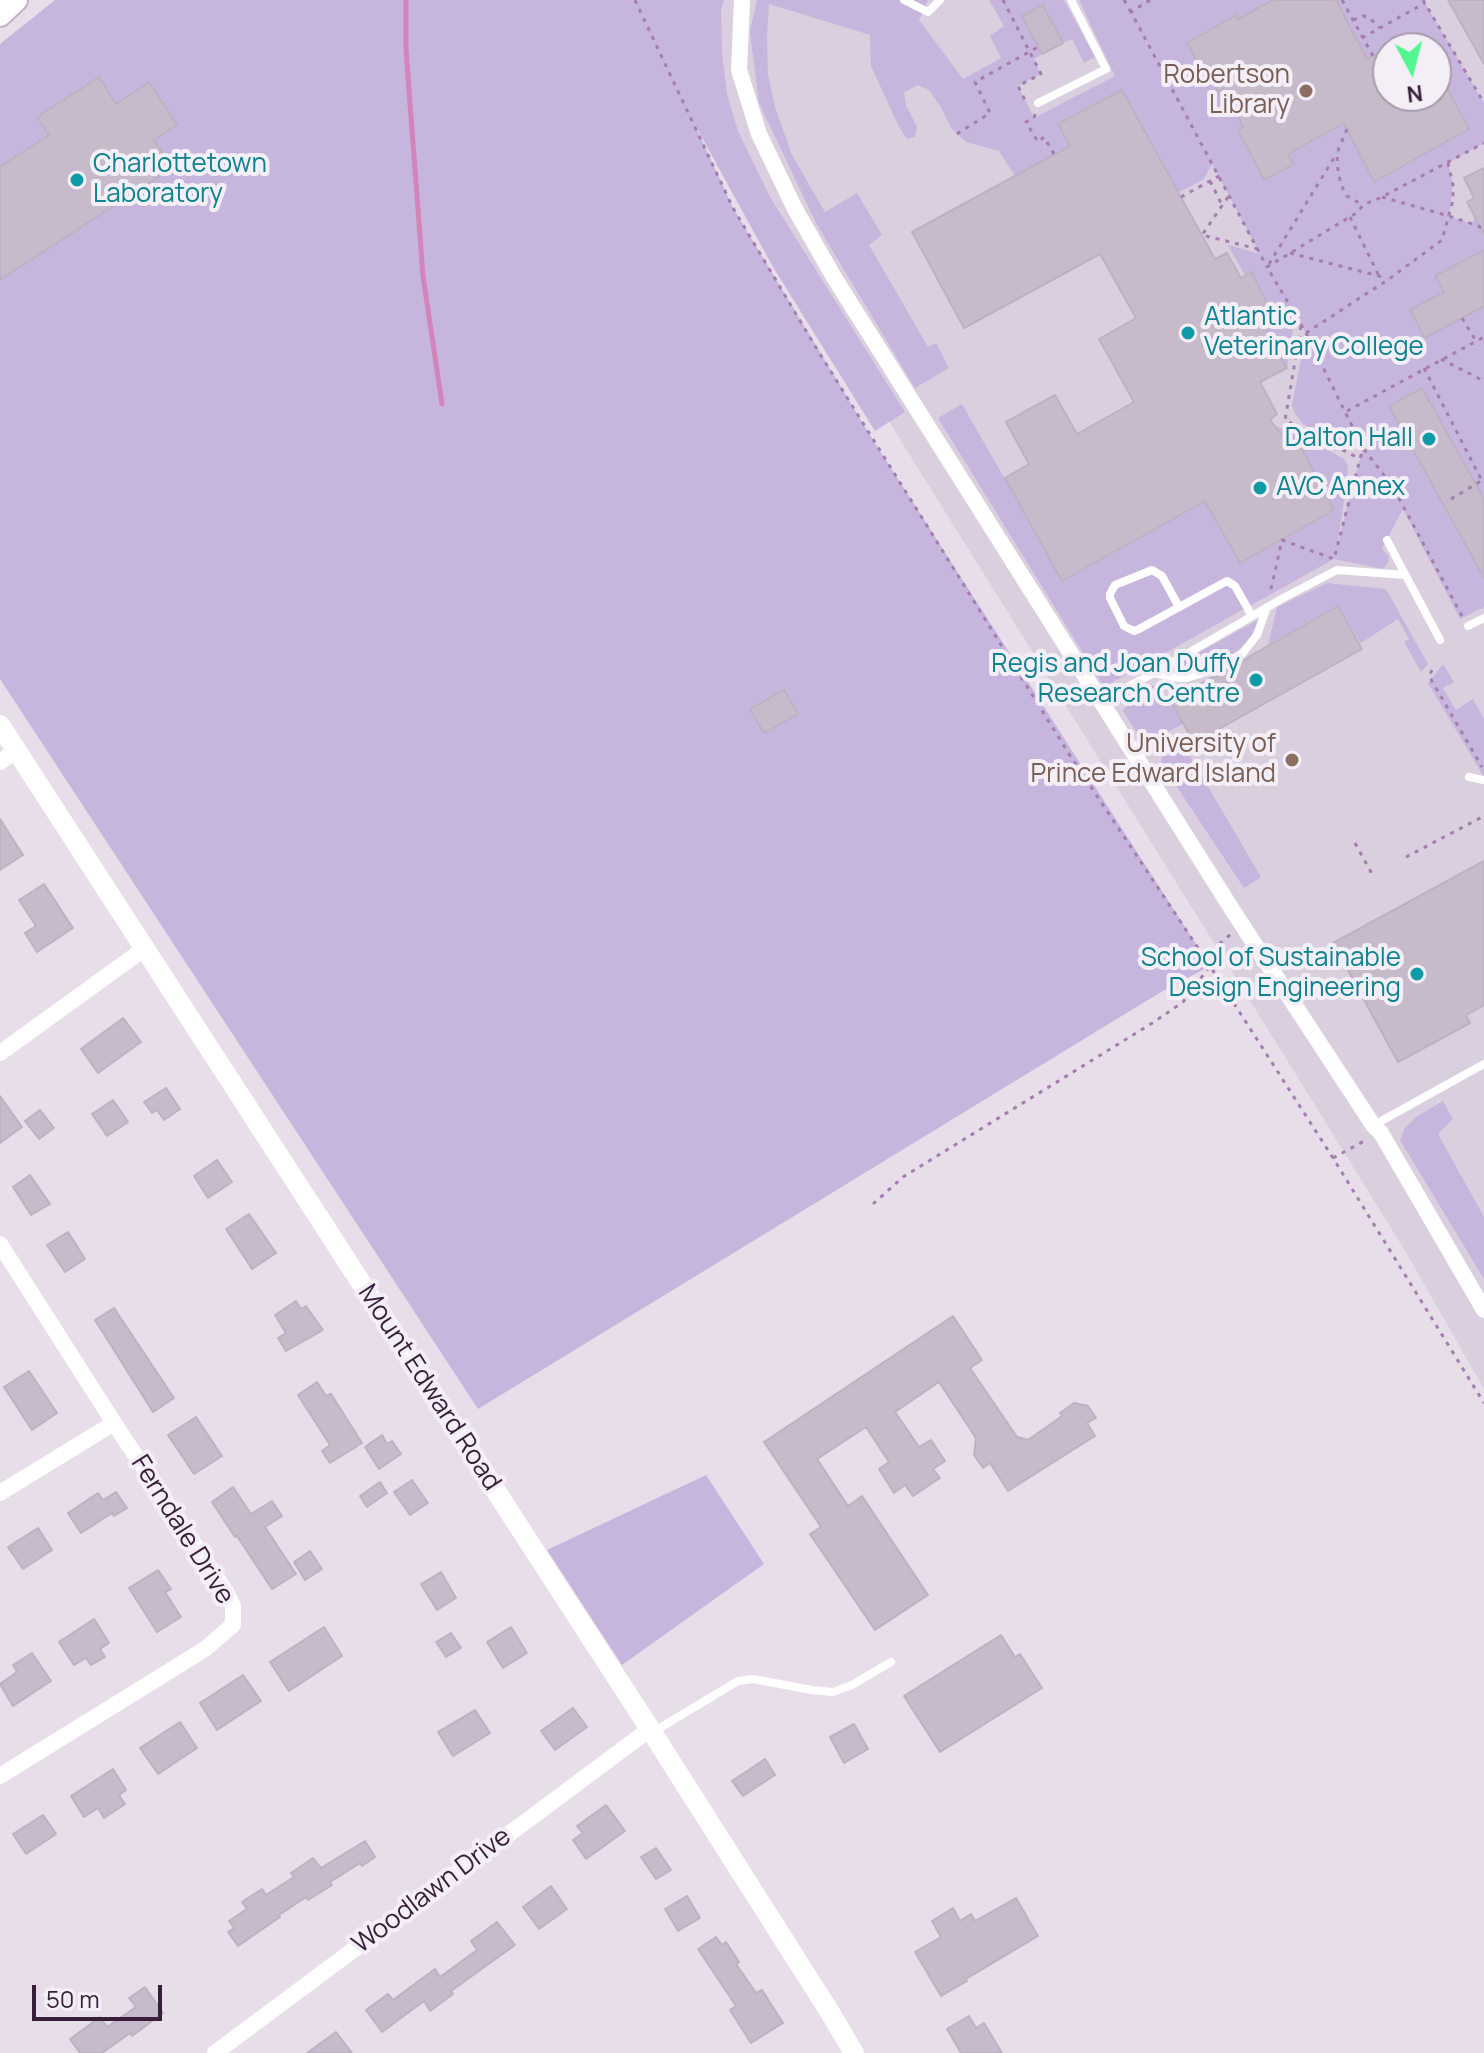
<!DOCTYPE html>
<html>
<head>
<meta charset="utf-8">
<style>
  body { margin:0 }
  #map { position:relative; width:1484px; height:2053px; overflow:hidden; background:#e7deea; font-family:Manrope,sans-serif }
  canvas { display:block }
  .north { position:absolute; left:1372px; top:32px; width:80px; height:80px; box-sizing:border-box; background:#f4eef7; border:2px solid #a89bab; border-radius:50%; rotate:173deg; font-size:22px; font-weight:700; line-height:32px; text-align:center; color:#371f3a }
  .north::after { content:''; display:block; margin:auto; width:28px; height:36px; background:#51f690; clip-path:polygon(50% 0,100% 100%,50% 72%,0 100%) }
  .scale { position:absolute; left:32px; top:1985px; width:130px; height:36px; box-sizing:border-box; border:4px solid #371f3a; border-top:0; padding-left:10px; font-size:24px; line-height:28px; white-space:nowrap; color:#371f3a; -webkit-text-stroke:6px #f4eef7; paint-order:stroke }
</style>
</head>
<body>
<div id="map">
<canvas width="1484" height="2053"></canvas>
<div class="north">N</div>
<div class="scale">50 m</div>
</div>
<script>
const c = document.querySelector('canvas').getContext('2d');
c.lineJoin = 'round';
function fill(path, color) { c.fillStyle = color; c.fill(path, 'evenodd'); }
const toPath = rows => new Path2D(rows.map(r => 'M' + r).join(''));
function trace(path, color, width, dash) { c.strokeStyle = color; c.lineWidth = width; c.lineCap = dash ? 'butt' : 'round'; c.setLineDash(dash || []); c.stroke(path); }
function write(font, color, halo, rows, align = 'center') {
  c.font = font + ' Manrope,sans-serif'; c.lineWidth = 8; c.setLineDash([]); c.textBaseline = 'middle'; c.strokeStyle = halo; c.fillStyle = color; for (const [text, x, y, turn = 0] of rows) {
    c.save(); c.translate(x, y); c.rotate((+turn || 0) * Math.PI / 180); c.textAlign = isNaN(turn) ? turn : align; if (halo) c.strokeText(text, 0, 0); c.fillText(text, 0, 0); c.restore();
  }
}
fill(toPath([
  [647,0,1484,0,1484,1389,1407,1254,1295,1073,904,446,680,71],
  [1388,48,1436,48,1436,96,1388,96]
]), '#dacfde');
fill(toPath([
  [55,0,724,0,721,9,722,53,727,94,738,131,770,197,905,412,875,431,773,267,694,123,733,208,873,440,1210,966,1161,992,478,1409,0,679,0,44],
  [757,0,928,0,919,20,963,79,1001,58,990,36,1004,26,989,0,1064,0,1095,57,1084,63,1072,39,1063,43,1043,6,1042,54,1034,59,1041,74,1018,86,1034,118,1115,76,1079,0,1423,0,1484,103,1484,143,1448,163,1453,185,1449,216,1472,224,1475,217,1484,213,1484,607,1460,619,1403,509,1382,549,1389,556,1388,563,1383,569,1334,559,1104,687,938,418,962,404,1063,581,1205,501,1240,563,1334,511,1297,438,1284,445,1275,426,1296,433,1344,459,1348,466,1347,483,1337,546,1363,448,1360,442,1356,446,1349,449,1303,424,1294,412,1292,405,1306,333,1295,315,1287,368,1259,317,1271,309,1251,273,1245,276,1228,245,1260,254,1212,164,1203,180,1179,192,1122,90,1059,124,1070,146,1015,176,999,151,966,142,952,129,940,106,929,90,918,85,904,92,906,105,917,127,915,137,907,139,899,127,871,66,870,35,769,4,767,36,768,75,775,107,792,155,825,212,857,193,882,235,869,245,928,347,936,343,949,368,915,388,816,223,759,103,750,32],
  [1388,48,1436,48,1436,96,1388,96],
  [1327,583,1386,589,1428,664,1421,672,1404,642,1409,639,1398,619,1361,643,1338,606,1268,645,1277,607],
  [1258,620,1251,637,1242,647,1222,661,1197,669,1172,667],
  [1443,664,1454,682,1443,688,1456,710,1473,699,1484,719,1484,777,1428,683],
  [1137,686,1159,686,1159,697,1186,691,1170,700,1183,724,1144,744,1123,711],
  [1168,750,1190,756,1261,877,1244,888,1161,763,1163,753],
  [1443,1101,1453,1119,1438,1134,1484,1217,1484,1279,1400,1140,1405,1128,1416,1117],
  [706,1475,764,1564,622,1665,547,1550]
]), '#c6b6dd');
trace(toPath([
  [406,0,406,50,423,276,442,404]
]), '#d284bb', 5);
const building = toPath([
  [1273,0,1336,0,1367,59,1388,48,1388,96,1436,96,1436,67,1469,129,1374,182,1344,123,1288,154,1294,164,1264,180,1238,130,1243,127,1223,89,1218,92,1209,68,1205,76,1187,43,1236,15,1238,19,1273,0],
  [1448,0,1484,0,1484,64,1448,0],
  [1043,5,1063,43,1042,54,1022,16,1043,5],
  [99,77,116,104,149,82,177,125,154,140,172,168,0,280,0,167,49,135,37,117,99,77],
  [1122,90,1215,259,1227,253,1241,278,1251,272,1271,310,1259,317,1287,368,1260,382,1277,414,1270,420,1288,443,1296,438,1334,510,1240,563,1205,501,1062,581,1005,478,1029,464,1006,422,1055,395,1077,434,1134,402,1099,339,1136,318,1100,254,964,328,912,232,1070,146,1058,124,1122,90],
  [1484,168,1484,234,1467,202,1474,198,1464,178,1484,168],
  [1484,250,1484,306,1425,338,1410,310,1444,292,1435,276,1484,250],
  [1422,388,1484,499,1484,578,1389,406,1422,388],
  [1338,606,1362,649,1194,743,1170,700,1245,660,1250,656,1338,606],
  [784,690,798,714,764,733,750,709,784,690],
  [0,819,23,855,0,870,0,819],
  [1484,861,1484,1005,1466,1015,1470,1023,1398,1062,1333,943,1484,861],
  [44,884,73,928,37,952,25,933,36,926,19,900,44,884],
  [123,1018,141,1042,98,1073,81,1049,123,1018],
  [166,1088,180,1109,164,1120,157,1110,152,1113,144,1102,166,1088],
  [0,1096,22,1127,0,1143,0,1096],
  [113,1100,128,1122,107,1136,92,1114,113,1100],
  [40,1110,54,1128,39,1139,25,1121,40,1110],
  [217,1160,232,1182,208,1198,194,1176,217,1160],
  [30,1175,50,1204,31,1215,13,1187,30,1175],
  [249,1214,276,1253,252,1269,226,1229,249,1214],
  [68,1232,85,1259,65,1272,47,1245,68,1232],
  [296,1301,301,1309,306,1306,323,1330,286,1351,278,1338,286,1333,275,1315,296,1301],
  [114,1308,174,1398,153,1412,95,1320,114,1308],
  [953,1316,982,1360,970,1368,1017,1437,1028,1440,1062,1416,1060,1413,1074,1403,1088,1406,1096,1418,1087,1423,1095,1436,1008,1491,990,1463,983,1468,974,1455,976,1438,939,1382,895,1412,919,1447,931,1440,945,1461,933,1469,940,1478,913,1496,905,1485,894,1493,879,1469,889,1462,866,1427,817,1459,848,1506,862,1496,928,1595,875,1630,810,1534,821,1527,764,1442,953,1316],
  [29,1371,57,1413,32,1430,4,1387,29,1371],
  [317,1382,326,1396,331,1394,362,1443,330,1463,322,1451,330,1445,298,1395,317,1382],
  [196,1417,222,1456,194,1474,168,1435,196,1417],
  [382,1435,387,1444,392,1441,401,1454,379,1469,365,1447,382,1435],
  [412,1480,428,1503,410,1515,394,1492,412,1480],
  [380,1482,387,1493,367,1507,360,1496,380,1482],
  [233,1487,251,1514,272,1501,282,1516,265,1527,296,1574,272,1589,237,1536,235,1537,212,1502,233,1487],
  [116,1492,127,1508,114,1516,112,1513,81,1533,68,1513,98,1493,103,1500,116,1492],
  [38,1528,52,1550,23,1569,8,1547,38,1528],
  [310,1551,322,1569,305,1580,294,1562,310,1551],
  [158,1570,171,1589,165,1592,181,1617,157,1632,129,1588,158,1570],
  [441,1572,456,1598,437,1610,421,1584,441,1572],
  [94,1619,109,1643,100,1649,105,1657,91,1665,86,1658,74,1665,59,1642,94,1619],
  [324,1627,342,1656,289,1691,270,1662,324,1627],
  [511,1627,527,1653,503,1668,487,1642,511,1627],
  [451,1633,461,1648,446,1657,436,1642,451,1633],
  [1001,1635,1015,1657,1020,1654,1042,1688,940,1752,904,1696,1001,1635],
  [32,1653,51,1681,13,1706,0,1684,17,1672,13,1665,32,1653],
  [243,1675,261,1701,217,1730,200,1703,243,1675],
  [573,1708,587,1727,555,1750,541,1731,573,1708],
  [475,1710,490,1733,453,1756,438,1732,475,1710],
  [180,1722,197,1748,158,1774,140,1748,180,1722],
  [854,1724,868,1749,844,1763,830,1737,854,1724],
  [765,1759,775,1775,743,1796,732,1781,765,1759],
  [113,1769,126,1790,119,1795,125,1804,104,1818,98,1808,84,1817,71,1796,113,1769],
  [606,1805,625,1831,586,1859,573,1840,583,1833,577,1826,606,1805],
  [43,1815,56,1834,26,1854,13,1834,43,1815],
  [365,1841,375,1857,362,1866,360,1863,330,1882,332,1885,308,1900,306,1897,279,1915,280,1917,238,1946,228,1932,234,1928,229,1921,247,1909,242,1902,262,1889,266,1895,294,1877,291,1873,313,1858,321,1868,365,1841],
  [656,1848,671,1870,656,1879,641,1857,656,1848],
  [551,1886,567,1909,539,1929,523,1907,551,1886],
  [687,1896,700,1918,678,1931,665,1909,687,1896],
  [1016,1898,1038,1936,966,1979,967,1981,941,1996,915,1952,941,1937,932,1921,953,1908,960,1921,971,1914,975,1921,1016,1898],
  [497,1922,515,1945,451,1991,453,1994,430,2011,424,2001,382,2032,366,2010,388,1994,393,2000,435,1969,440,1977,477,1950,471,1941,497,1922],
  [716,1937,722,1945,726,1942,739,1962,736,1964,756,1993,762,1990,783,2023,751,2043,730,2010,736,2006,698,1949,716,1937],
  [145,1987,163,2013,132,2036,130,2033,102,2053,80,2053,70,2039,100,2017,107,2027,136,2007,129,1998,145,1987],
  [969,2016,976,2028,984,2023,1002,2053,961,2053,947,2029,969,2016],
  [336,2032,352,2053,307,2053,336,2032]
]);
fill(building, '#c6bacb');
trace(building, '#beb1c4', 2);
const secondary = toPath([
  [0,15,16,0]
]);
trace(secondary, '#c4b1ca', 26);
trace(toPath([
  [635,0,733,208,815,346,1069,754,1210,966,1333,1158,1484,1403],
  [1003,0,1041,74,1018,86,1025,100],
  [1124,0,1131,12],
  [1150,0,1131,12,1267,267],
  [1342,0,1373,56],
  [1423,0,1484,103],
  [1353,20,1364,16,1370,18,1379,28],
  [1362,38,1425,3],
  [1035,114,1034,118,1026,122,1038,142,1044,137,1054,154],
  [1347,129,1337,153,1338,171,1341,185,1347,196,1363,205],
  [957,134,990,113,975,82,1038,47],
  [1210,181,1222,205],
  [1181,197,1219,176],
  [1228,197,1202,235,1258,249],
  [1382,197,1449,216,1478,226,1484,230],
  [1350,217,1379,276],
  [1290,253,1387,278],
  [1269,264,1337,153],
  [1462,318,1476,341],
  [1301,326,1285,420,1360,459],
  [1306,333,1389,279,1442,240,1453,200,1453,185,1448,163],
  [1441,359,1484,381],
  [1424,368,1482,481],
  [1347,411,1484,337],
  [1451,499,1481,481],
  [1271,589,1282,540,1334,559,1363,448],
  [1462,616,1393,487,1363,448,1306,333,1267,267,1358,212,1363,205,1382,197,1484,143],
  [1432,670,1429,676,1482,767],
  [1355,843,1372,874],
  [1406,857,1484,816],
  [1333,1158,1364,1141],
  [873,1204,903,1177,1154,1022,1183,1002,1210,966,1217,946,1231,934]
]), '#a67daf', 3, [4, 6]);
trace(toPath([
  [904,0,928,12,940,0],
  [1038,103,1106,69,1071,0],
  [1387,540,1440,640],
  [1179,607,1162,576,1152,570,1115,585,1110,594,1110,598,1124,626,1134,631,1139,629,1227,581,1235,586,1252,616],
  [1468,626,1484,618],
  [1154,673,1176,678,1187,678,1215,669,1242,654,1257,635,1267,607],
  [1102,700,1154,673,1285,597,1337,570,1405,575],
  [1469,777,1484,780],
  [1374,1125,1484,1064],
  [653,1732,738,1681,753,1679,812,1690,833,1692,852,1685,891,1662]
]), '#fff', 8);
trace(toPath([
  [742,0,739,70,759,134,795,209,835,279,1233,911,1373,1125,1381,1133,1484,1310],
  [0,762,17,750],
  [0,1053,144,949],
  [0,1244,114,1423,226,1592,233,1606,233,1625,205,1649,0,1776],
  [0,1493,114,1423],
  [215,2053,650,1729]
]), '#fff', 16);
trace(toPath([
  [0,725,650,1729,831,2014,854,2053]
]), '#fff', 20);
trace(secondary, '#fff', 22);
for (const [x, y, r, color] of [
  [1306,91,8,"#8d6e63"],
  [77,180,8,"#0f9aa8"],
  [1188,333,8,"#0f9aa8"],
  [1429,439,8,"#0f9aa8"],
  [1260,488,8,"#0f9aa8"],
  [1256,680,8,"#0f9aa8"],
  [1292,760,8,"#8d6e63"],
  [1417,974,8,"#0f9aa8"]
]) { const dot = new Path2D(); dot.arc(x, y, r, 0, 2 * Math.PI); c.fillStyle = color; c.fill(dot); trace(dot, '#f4eef7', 3); }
write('26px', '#785e54', '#f4eef7', [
  ["Robertson",1290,76],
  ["Library",1290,106],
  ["University of",1276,745],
  ["Prince Edward Island",1276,775]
], 'right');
write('26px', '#0d838f', '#f4eef7', [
  ["Charlottetown",93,165],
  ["Laboratory",93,195],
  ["Atlantic",1204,318],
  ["Veterinary College",1204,348],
  ["Dalton Hall",1413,439,"right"],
  ["AVC Annex",1276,488],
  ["Regis and Joan Duffy",1240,665,"right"],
  ["Research Centre",1240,695,"right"],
  ["School of Sustainable",1401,959,"right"],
  ["Design Engineering",1401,989,"right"]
], 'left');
write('26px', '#371f3a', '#f4eef7', [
  ["Mount Edward Road",429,1388,57],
  ["Ferndale Drive",182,1530,58],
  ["Woodlawn Drive",432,1891,-37]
]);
</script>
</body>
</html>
